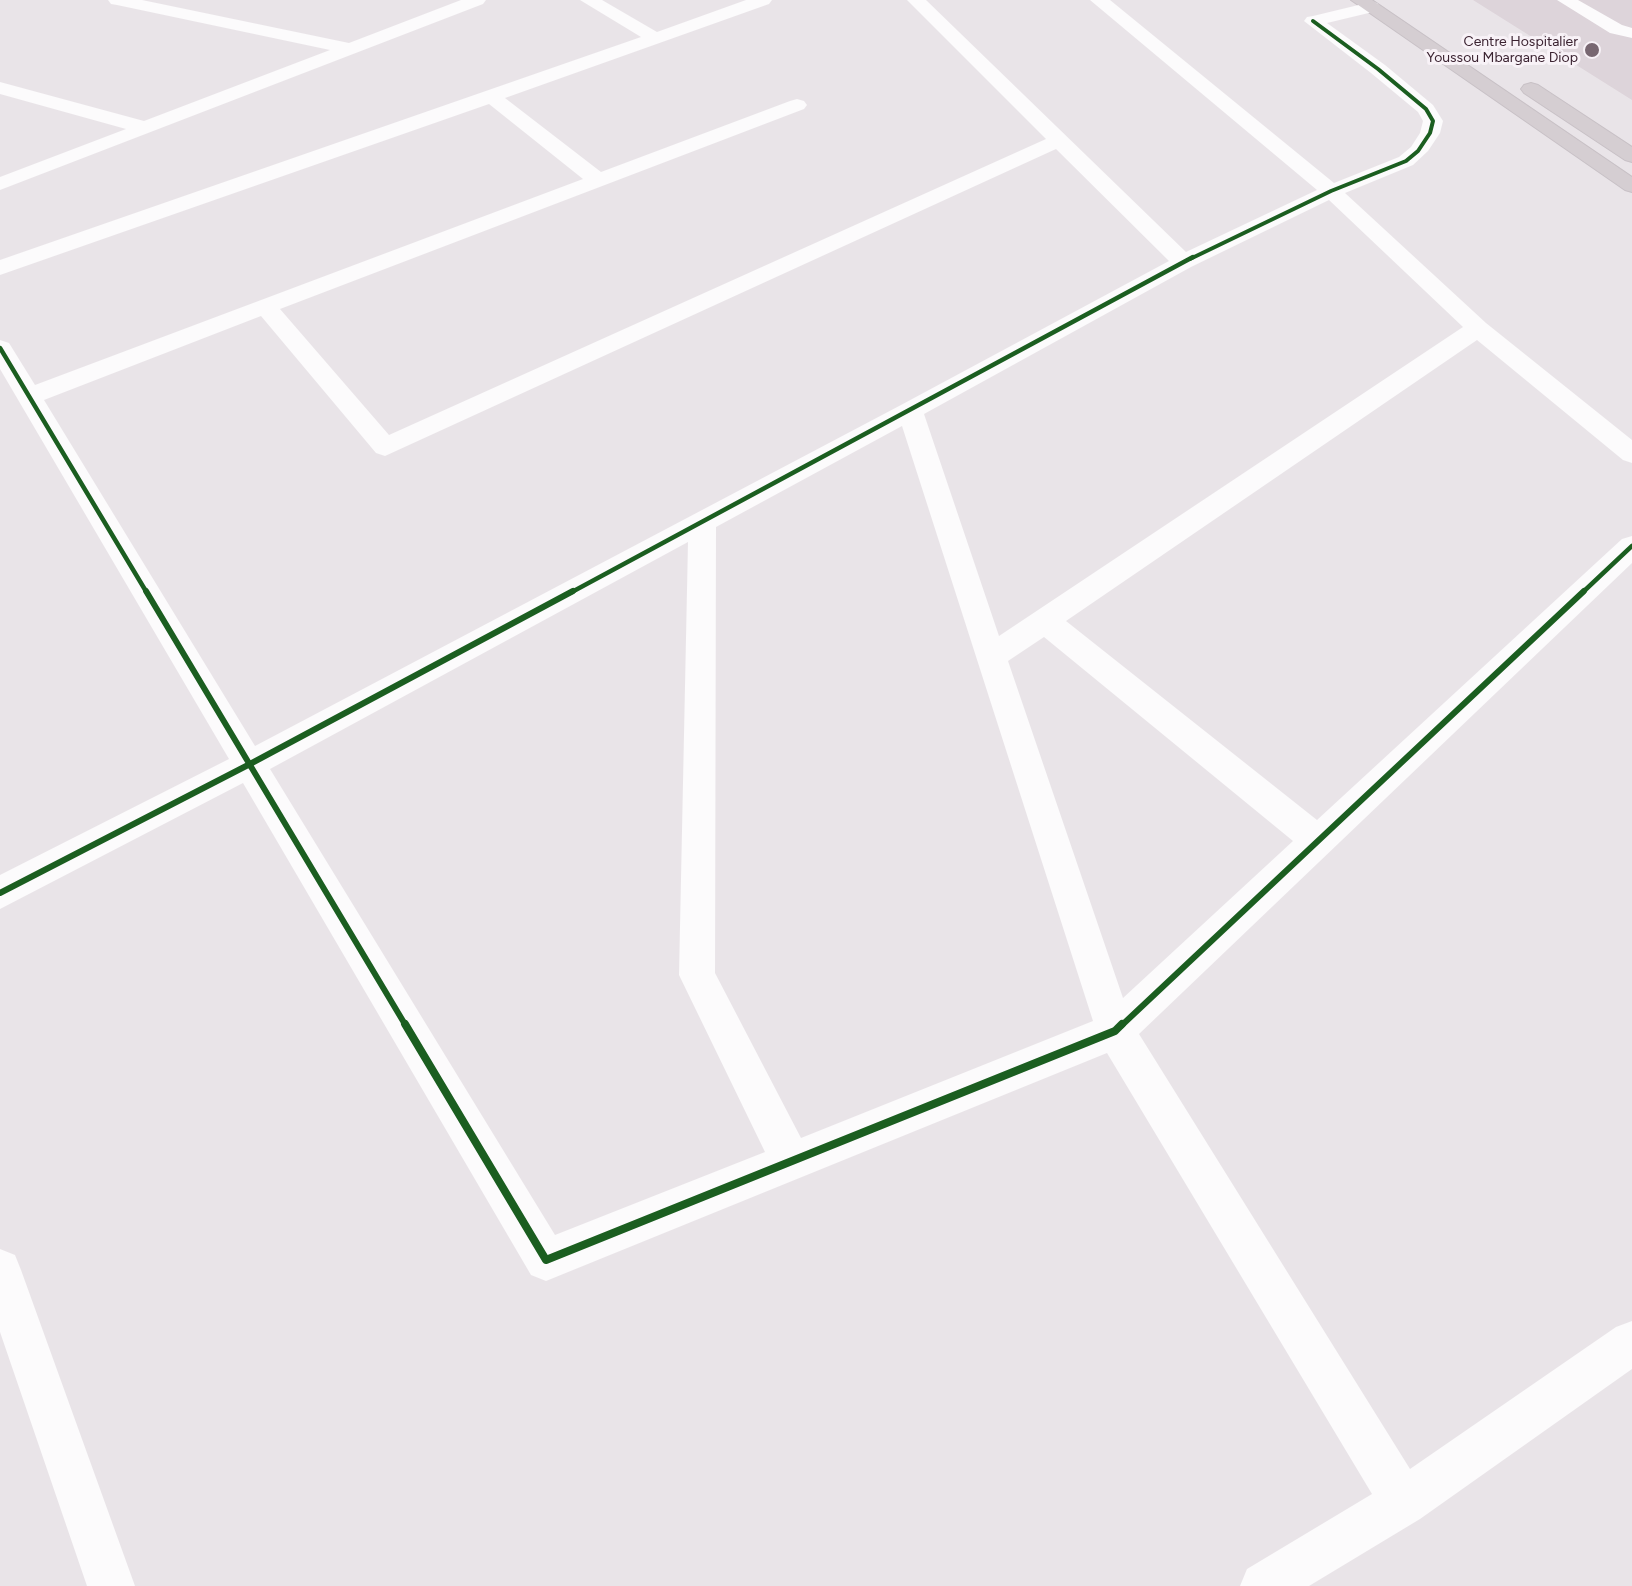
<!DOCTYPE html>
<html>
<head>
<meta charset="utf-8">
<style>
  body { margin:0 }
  canvas { display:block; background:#e9e4e8 }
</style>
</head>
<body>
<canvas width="1632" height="1586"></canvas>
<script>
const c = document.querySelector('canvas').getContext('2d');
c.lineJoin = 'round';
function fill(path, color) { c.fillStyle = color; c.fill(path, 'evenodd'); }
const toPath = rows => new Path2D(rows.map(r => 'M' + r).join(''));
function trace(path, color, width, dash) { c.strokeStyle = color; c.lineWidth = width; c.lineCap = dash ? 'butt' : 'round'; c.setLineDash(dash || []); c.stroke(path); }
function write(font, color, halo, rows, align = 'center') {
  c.font = font + ' Figtree,sans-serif'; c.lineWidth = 6; c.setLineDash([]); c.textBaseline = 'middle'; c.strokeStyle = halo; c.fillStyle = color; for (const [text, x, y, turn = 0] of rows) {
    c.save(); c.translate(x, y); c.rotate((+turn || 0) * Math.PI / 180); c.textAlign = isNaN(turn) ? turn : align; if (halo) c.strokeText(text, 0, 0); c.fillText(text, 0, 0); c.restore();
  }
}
fill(toPath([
  [1473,0,1632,0,1632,100]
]), '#ddd4da');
const primary = toPath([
  [1351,0,1372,0,1632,177,1632,192,1625,190,1351,0],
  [1531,83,1538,85,1632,147,1632,162,1625,160,1524,93,1521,89,1524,85,1531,83]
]);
trace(primary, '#c8c1c6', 2);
fill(toPath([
  [108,0,142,0,349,43,461,0,486,0,483,4,0,190,0,177,126,129,0,94,0,82,144,121,330,50,117,5,111,4,108,0],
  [580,0,602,0,657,32,746,0,772,0,769,4,505,98,601,172,790,101,797,99,804,101,807,105,804,109,280,309,389,435,1046,139,907,0,926,0,1186,252,1317,190,1090,0,1110,0,1334,183,1399,157,1411,147,1420,133,1423,121,1418,112,1371,73,1304,21,1307,17,1313,16,1371,2,1377,3,1380,7,1377,11,1327,23,1385,65,1433,105,1443,121,1440,133,1428,151,1413,165,1345,193,1486,323,1632,440,1632,463,1623,460,1477,340,1066,621,1317,820,1622,539,1632,536,1632,563,1139,1034,1410,1469,1616,1327,1632,1321,1632,1369,1420,1519,1309,1586,1240,1586,1247,1569,1372,1494,1107,1053,546,1281,531,1275,243,783,0,909,0,875,229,759,0,369,0,340,9,343,35,385,583,179,489,104,0,275,0,260,641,37,580,0],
  [1056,149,1169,261,901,405,255,746,44,400,261,316,376,453,385,456,1056,149],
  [1329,200,1463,327,999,636,924,414,1191,267,1329,200],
  [902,426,1093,1021,801,1138,715,973,716,527,902,426],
  [688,542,679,975,765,1152,555,1235,270,769,688,542],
  [1044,637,1293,841,1123,998,1008,661,1044,637],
  [1557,0,1578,0,1622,25,1632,28,1632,38,1610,33,1557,0],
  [0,1249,15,1255,21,1270,135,1586,87,1586,0,1332,0,1249]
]), '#fcfbfc');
fill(primary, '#d5ced2');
trace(toPath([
  [1190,259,1331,191,1406,161,1418,151,1430,133,1433,121,1426,109,1378,69,1313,21]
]), '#1b5e20', 4);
trace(toPath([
  [0,348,147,593],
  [570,593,1193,257],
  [1582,593,1632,546]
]), '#1b5e20', 4.5);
trace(toPath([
  [146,591,406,1026],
  [0,893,250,764,573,591],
  [1121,1026,1584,591]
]), '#1b5e20', 6);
trace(toPath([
  [405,1024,546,1260,1115,1031,1122,1024]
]), '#1b5e20', 8);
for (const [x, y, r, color] of [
  [1592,50,8,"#786771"]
]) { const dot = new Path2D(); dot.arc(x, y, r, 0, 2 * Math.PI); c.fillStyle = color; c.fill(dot); trace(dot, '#f8f2f7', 2); }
write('14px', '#3b2331', '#f8f2f7', [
  ["Centre Hospitalier",1578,42],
  ["Youssou Mbargane Diop",1578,58]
], 'right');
</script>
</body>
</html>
